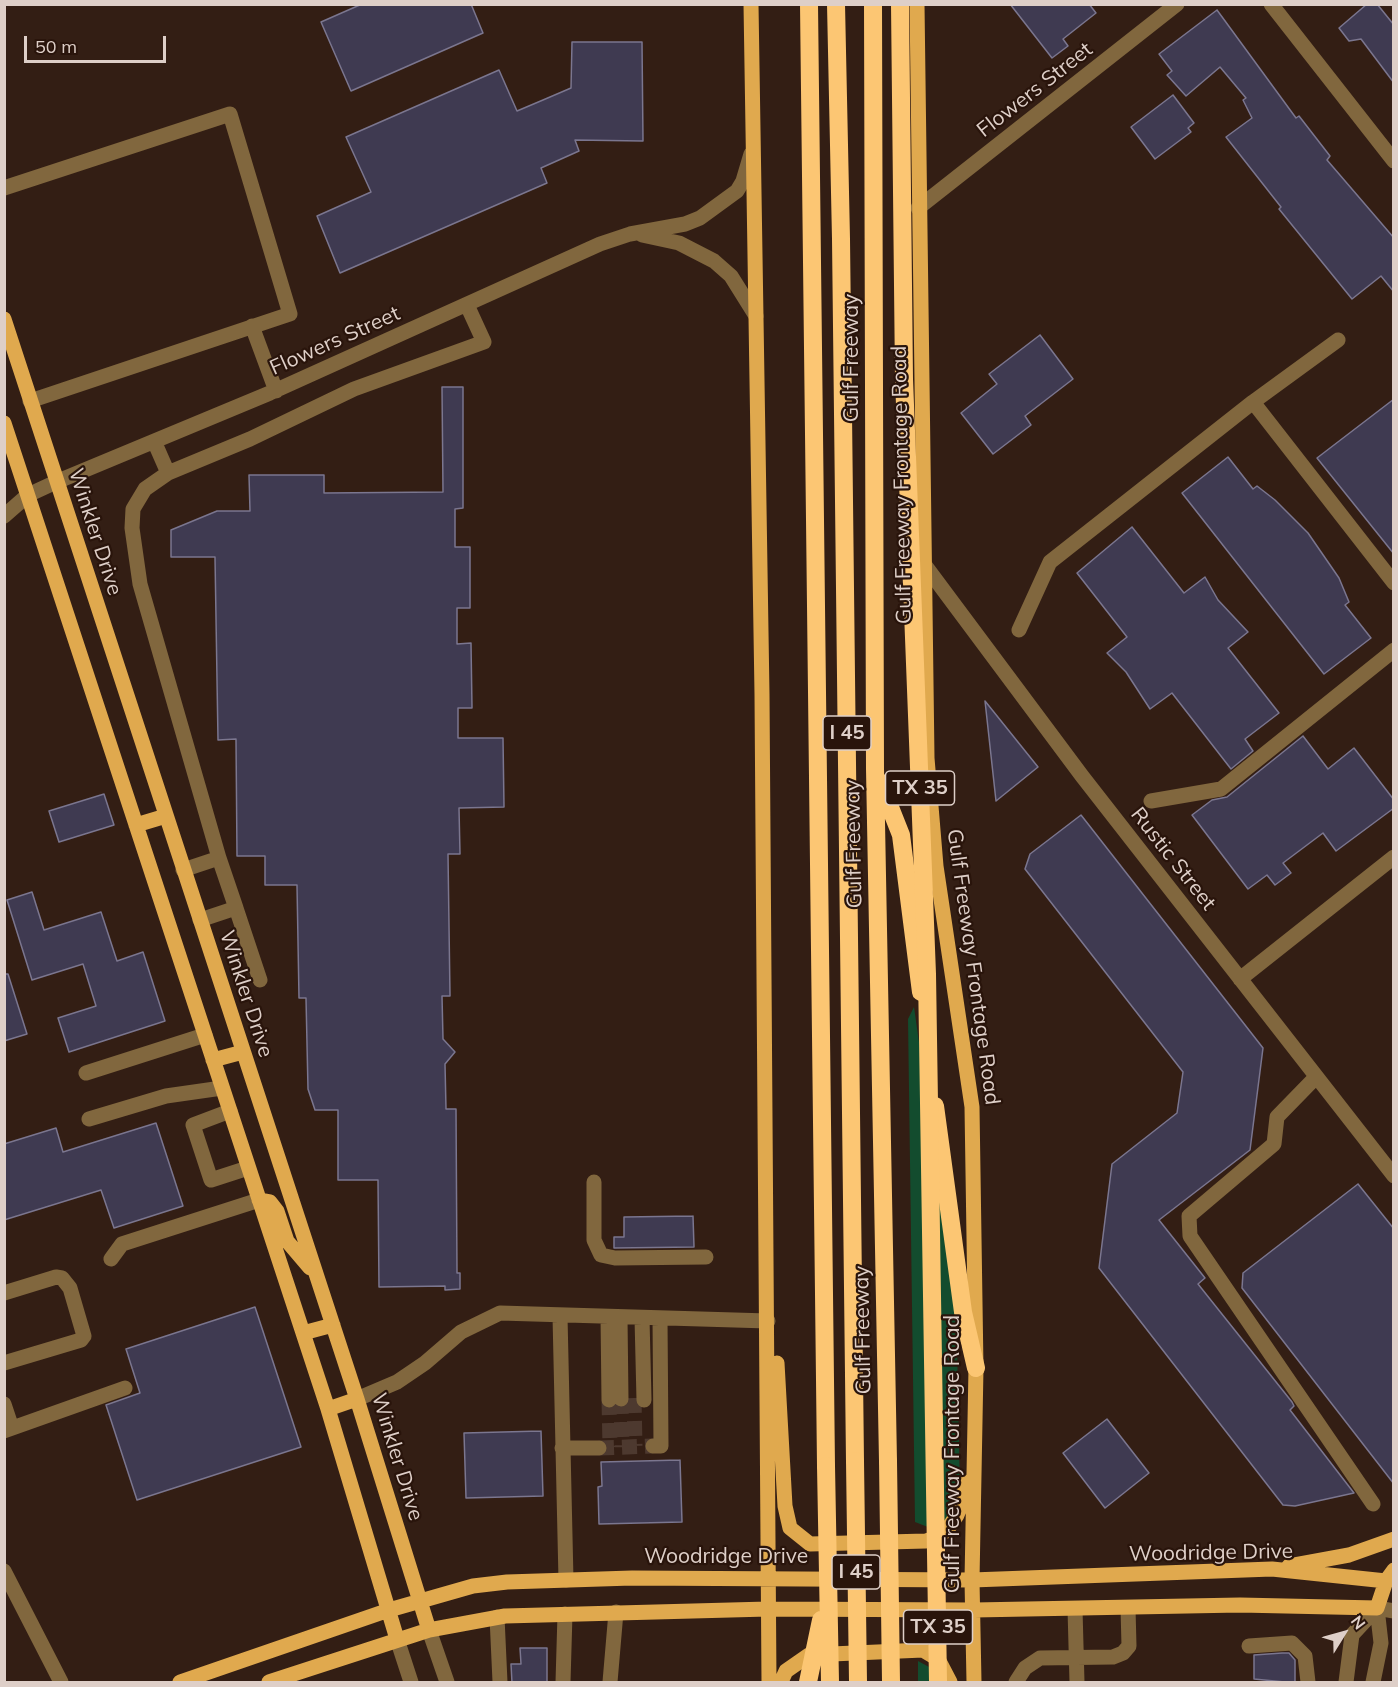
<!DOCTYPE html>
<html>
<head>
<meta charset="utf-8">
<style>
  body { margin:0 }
  #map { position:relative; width:1398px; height:1687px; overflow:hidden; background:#331e14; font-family:Mulish,sans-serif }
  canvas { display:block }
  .frame { position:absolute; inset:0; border:6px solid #decfc8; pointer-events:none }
  .north { position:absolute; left:1314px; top:1603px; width:60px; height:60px; -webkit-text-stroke:4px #29140b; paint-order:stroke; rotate:53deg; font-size:16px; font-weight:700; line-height:24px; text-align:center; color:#decfc8 }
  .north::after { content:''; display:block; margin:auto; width:21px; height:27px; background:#decfc8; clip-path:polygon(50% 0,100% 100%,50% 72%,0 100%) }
  .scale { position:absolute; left:24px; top:36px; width:142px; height:27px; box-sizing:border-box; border:3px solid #decfc8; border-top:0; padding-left:8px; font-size:18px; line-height:21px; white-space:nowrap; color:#decfc8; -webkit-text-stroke:4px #29140b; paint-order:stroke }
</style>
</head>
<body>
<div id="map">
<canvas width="1398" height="1687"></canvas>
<div class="frame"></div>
<div class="north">N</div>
<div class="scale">50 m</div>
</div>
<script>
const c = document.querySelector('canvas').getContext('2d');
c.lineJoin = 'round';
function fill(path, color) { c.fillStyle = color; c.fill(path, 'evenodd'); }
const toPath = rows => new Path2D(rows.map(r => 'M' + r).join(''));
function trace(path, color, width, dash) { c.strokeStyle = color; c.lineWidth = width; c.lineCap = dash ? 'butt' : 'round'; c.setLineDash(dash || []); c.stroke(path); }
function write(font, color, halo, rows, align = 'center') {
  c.font = font + ' Mulish,sans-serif'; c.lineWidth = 4.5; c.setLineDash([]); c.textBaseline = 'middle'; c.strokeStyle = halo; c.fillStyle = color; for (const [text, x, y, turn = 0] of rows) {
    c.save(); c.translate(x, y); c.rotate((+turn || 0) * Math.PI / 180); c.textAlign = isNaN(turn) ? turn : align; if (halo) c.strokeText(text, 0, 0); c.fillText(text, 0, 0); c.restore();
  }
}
fill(toPath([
  [914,1007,954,1288,957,1343,960,1493,948,1519,933,1529,915,1522,908,1019],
  [918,1661,931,1668,944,1682,918,1682]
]), '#134c2e');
const building = toPath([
  [362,4,471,4,483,33,351,91,321,22,362,4],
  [1010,4,1089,4,1096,13,1063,39,1068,46,1052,58,1010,4],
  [1367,4,1377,4,1394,25,1394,83,1361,39,1349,41,1339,28,1367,4],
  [1217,10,1296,118,1299,116,1330,156,1327,160,1394,238,1394,292,1381,276,1352,299,1279,209,1281,207,1226,137,1252,118,1243,100,1246,98,1220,67,1186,96,1167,75,1172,71,1159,54,1217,10],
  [572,42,642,42,643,141,575,140,579,151,541,168,547,183,340,273,317,216,371,192,346,137,499,70,517,111,543,100,571,88,572,42],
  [1173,95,1194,123,1188,128,1191,132,1155,159,1131,127,1173,95],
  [1040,335,1073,379,1025,416,1031,425,993,454,961,413,997,384,989,374,1040,335],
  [442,387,463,387,463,508,455,509,455,547,470,547,470,608,457,608,457,644,471,643,472,708,458,708,458,738,503,738,504,807,459,808,460,854,448,854,450,996,442,996,443,1039,455,1052,445,1064,446,1109,456,1109,457,1273,460,1273,460,1289,445,1290,445,1286,379,1287,378,1180,338,1180,338,1110,315,1110,308,1089,306,998,299,998,297,885,265,885,265,856,237,856,236,739,218,740,215,557,171,557,171,530,217,511,250,511,249,475,324,475,324,493,443,492,442,387],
  [1394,399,1394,554,1317,458,1394,399],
  [1228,457,1253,489,1257,486,1275,500,1308,533,1339,578,1349,602,1345,605,1371,638,1324,674,1182,493,1228,457],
  [1132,527,1184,593,1205,577,1218,600,1248,632,1228,648,1279,713,1245,739,1253,751,1231,769,1172,693,1150,709,1126,672,1107,653,1127,637,1077,573,1132,527],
  [985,701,1038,767,996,801,985,701],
  [1303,736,1328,769,1354,748,1394,800,1394,808,1336,851,1323,833,1283,863,1291,873,1275,885,1267,875,1248,889,1192,815,1212,800,1227,797,1303,736],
  [104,794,114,825,59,842,49,811,104,794],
  [1081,815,1263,1048,1250,1150,1159,1220,1205,1278,1198,1284,1292,1402,1294,1406,1290,1410,1354,1493,1295,1506,1283,1505,1099,1268,1112,1164,1177,1113,1183,1072,1025,869,1030,854,1081,815],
  [32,892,44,930,101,912,117,961,143,952,165,1021,69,1052,58,1018,96,1006,83,964,32,980,7,900,32,892],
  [4,974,8,974,27,1034,4,1041,4,974],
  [156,1123,183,1206,114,1228,101,1190,4,1220,4,1144,56,1128,63,1152,156,1123],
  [1358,1184,1394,1229,1394,1484,1242,1288,1243,1273,1358,1184],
  [693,1216,694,1247,614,1248,614,1237,624,1237,624,1217,693,1216],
  [255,1307,301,1447,137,1500,106,1405,140,1393,126,1349,255,1307],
  [1107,1419,1149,1473,1105,1508,1063,1453,1107,1419],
  [541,1431,543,1496,466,1498,464,1433,541,1431],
  [680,1460,682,1522,599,1524,598,1487,602,1486,601,1462,680,1460],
  [520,1648,547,1648,547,1683,512,1683,511,1664,521,1664,520,1648],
  [1282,1653,1289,1653,1295,1660,1295,1683,1254,1679,1254,1655,1282,1653]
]);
fill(building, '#3f3a51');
trace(building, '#7b768f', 1.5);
trace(toPath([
  [634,1398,635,1446],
  [621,1399,622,1447],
  [609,1400,610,1447],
  [599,1448,653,1446]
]), '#4d392f', 15, [15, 8]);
trace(toPath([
  [1271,4,1394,161],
  [4,188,230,114,290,314,30,401],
  [918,208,1177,4],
  [642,235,679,243,714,261,731,276,756,316],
  [252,326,276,391],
  [1253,402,1394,583],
  [154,441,168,473],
  [4,516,28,495,56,482,270,393,600,244,630,234,685,224,700,218,737,191,743,181,751,154],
  [924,564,1082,776,1394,1176],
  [1019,630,1050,562,1253,402,1338,340],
  [1151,801,1221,789,1394,650],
  [219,858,140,584,132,528,133,509,145,489,168,473,250,439,354,389,484,342,467,305],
  [183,870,219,858,236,908],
  [200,920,236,908,260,980],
  [1240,979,1394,857],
  [86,1073,205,1035],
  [1316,1077,1277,1117,1274,1144,1189,1216,1190,1236,1373,1504],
  [230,1111,193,1125,211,1180,248,1168],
  [89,1119,166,1096,222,1088],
  [594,1182,594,1240,601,1255,615,1258,706,1257],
  [111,1259,122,1244,259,1200],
  [4,1293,56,1277,62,1278,70,1288,84,1336,81,1340,4,1363],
  [560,1316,566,1580],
  [608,1317,609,1400],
  [620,1317,621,1399],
  [642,1318,644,1400],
  [357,1399,397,1382,425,1363,461,1332,500,1313,768,1321],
  [4,1404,12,1428],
  [4,1431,125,1388],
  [653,1446,661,1446,660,1318],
  [562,1448,599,1448],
  [4,1571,61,1682],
  [1377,1608,1394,1611],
  [1075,1609,1077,1682],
  [497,1617,500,1682],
  [429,1630,447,1682],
  [397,1639,411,1682],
  [1249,1646,1292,1643,1305,1656,1308,1682],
  [563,1682,565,1614],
  [610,1682,616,1612],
  [1016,1682,1025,1668,1040,1658,1113,1657,1123,1653,1129,1646,1128,1608],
  [1346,1682,1352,1635,1377,1608],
  [1373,1682,1381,1643,1377,1608]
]), '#81673e', 15);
trace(toPath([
  [751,4,762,694,769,1682],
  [917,4,927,758,936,866,972,1107,976,1368,972,1580,974,1682],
  [4,319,357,1399,429,1630],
  [4,423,328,1409,397,1639],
  [136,825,166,816],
  [213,1060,243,1052],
  [259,1200,270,1202,277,1211,287,1241,310,1268],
  [303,1333,333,1325],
  [777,1363,785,1506,790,1528,810,1544,926,1541,937,1537,947,1530,957,1515,964,1498,964,1482],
  [328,1409,357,1399],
  [1289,1566,1349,1555,1394,1539],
  [180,1682,389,1610,473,1586,507,1582,632,1578,972,1580,1272,1569,1386,1581],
  [269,1682,429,1630,505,1616,768,1609,974,1610,1240,1605,1377,1608,1386,1581,1394,1570],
  [781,1682,786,1671,809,1655,923,1650,938,1659,950,1682]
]), '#e0a94e', 15);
trace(toPath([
  [809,4,826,1466],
  [836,4,841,239,855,1461],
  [873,4,875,769,888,1461],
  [880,782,901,835,921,992],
  [935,1106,963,1312,976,1368]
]), '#fcc673', 18);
trace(toPath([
  [900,4,904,379,927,974,938,1682],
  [855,1461,858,1682],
  [888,1461,891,1682],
  [826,1466,830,1682],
  [808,1682,821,1620]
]), '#fcc673', 18);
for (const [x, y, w] of [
  [847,733,48],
  [920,788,69],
  [856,1572,48],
  [938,1627,69]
]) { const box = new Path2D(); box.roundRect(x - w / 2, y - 17, w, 34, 4.5); c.fillStyle = '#29140b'; c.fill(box); trace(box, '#decfc8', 1.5); }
write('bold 20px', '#decfc8', null, [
  ["I 45",847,733],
  ["TX 35",920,788],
  ["I 45",856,1572],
  ["TX 35",938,1627]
]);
write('21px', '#decfc8', '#29140b', [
  ["Flowers Street",1035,90,-38],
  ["Flowers Street",335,341,-24],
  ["Gulf Freeway",852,358,-90],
  ["Gulf Freeway Frontage Road",902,485,-91],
  ["Winkler Drive",95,532,72],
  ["Gulf Freeway",854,844,-91],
  ["Rustic Street",1173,859,52],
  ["Gulf Freeway Frontage Road",973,967,82],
  ["Winkler Drive",246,994,72],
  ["Gulf Freeway",863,1330,-91],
  ["Gulf Freeway Frontage Road",953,1454,-90],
  ["Winkler Drive",397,1457,73],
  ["Woodridge Drive",1211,1553,-1],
  ["Woodridge Drive",726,1557]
]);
</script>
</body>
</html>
